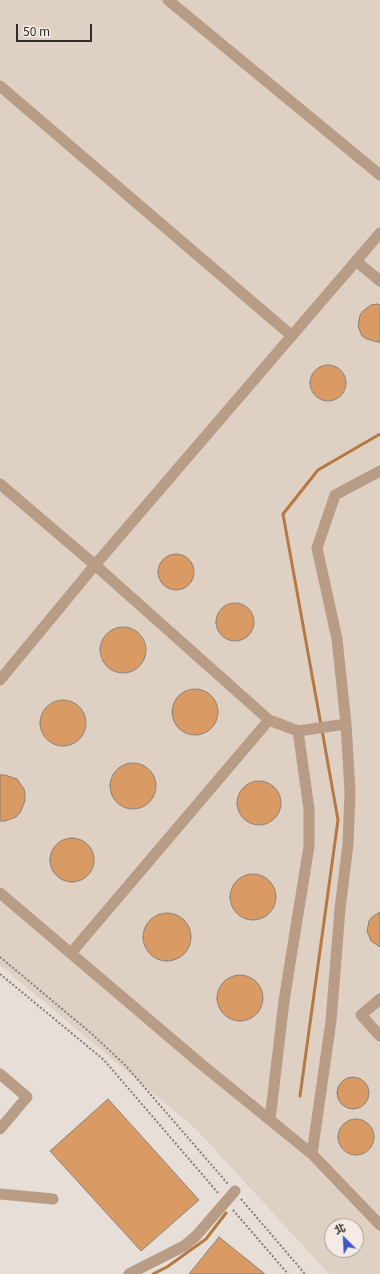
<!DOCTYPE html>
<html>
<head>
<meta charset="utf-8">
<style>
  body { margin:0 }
  #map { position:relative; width:380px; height:1274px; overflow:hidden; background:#e6ded7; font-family:Georgia,"Noto Sans TC",serif }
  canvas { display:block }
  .north { position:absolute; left:324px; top:1218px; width:40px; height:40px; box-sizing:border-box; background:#f4ebe4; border:1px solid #a69f9a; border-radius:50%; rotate:336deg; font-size:11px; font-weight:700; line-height:16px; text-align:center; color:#302d2a }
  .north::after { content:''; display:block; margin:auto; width:14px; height:18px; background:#4052c6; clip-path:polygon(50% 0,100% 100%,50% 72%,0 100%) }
  .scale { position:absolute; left:16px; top:24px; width:76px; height:18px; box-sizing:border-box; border:2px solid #302d2a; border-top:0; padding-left:5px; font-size:12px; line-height:14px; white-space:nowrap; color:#302d2a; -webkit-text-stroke:3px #f4ebe4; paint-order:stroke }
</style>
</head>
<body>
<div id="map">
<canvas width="380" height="1274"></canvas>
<div class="north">北</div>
<div class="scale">50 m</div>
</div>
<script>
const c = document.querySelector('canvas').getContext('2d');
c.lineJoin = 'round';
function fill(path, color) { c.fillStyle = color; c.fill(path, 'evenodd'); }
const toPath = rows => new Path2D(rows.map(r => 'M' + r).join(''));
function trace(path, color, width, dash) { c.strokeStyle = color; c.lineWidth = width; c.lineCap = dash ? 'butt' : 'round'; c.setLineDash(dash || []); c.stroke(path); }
fill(toPath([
  [0,0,380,0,380,1274,329,1274,196,1129,0,965],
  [332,1226,356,1226,356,1250,332,1250]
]), '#dfd0c4');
trace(toPath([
  [321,725,283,514,318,470,380,434],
  [300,1096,338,820,322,730],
  [153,1274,167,1267,206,1239,226,1213]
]), '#b57943', 3);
const building = toPath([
  [377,304,380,305,380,342,377,342,367,339,362,336,358,326,360,315,363,311,371,305,377,304],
  '310 383a18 18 0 1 1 36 0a18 18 0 1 1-36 0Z',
  '158 572a18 18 0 1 1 36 0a18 18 0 1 1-36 0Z',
  '216 622a19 19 0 1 1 38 0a19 19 0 1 1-38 0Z',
  '100 650a23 23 0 1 1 46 0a23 23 0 1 1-46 0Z',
  '172 712a23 23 0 1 1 46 0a23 23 0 1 1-46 0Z',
  '40 723a23 23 0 1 1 46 0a23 23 0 1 1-46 0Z',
  '110 786a23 23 0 1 1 46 0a23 23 0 1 1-46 0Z',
  [0,775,5,775,17,779,24,789,25,795,25,801,20,813,16,817,5,821,0,821,0,775],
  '237 803a22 22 0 1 1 44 0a22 22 0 1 1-44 0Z',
  '50 860a22 22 0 1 1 44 0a22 22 0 1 1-44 0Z',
  '230 897a23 23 0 1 1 46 0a23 23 0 1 1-46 0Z',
  [380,912,380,947,371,941,367,931,369,921,372,917,380,912],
  '143 937a24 24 0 1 1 48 0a24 24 0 1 1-48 0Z',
  '217 998a23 23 0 1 1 46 0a23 23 0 1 1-46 0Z',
  '337 1093a16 16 0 1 1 32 0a16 16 0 1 1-32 0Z',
  [108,1099,199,1200,141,1251,50,1151,108,1099],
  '338 1137a18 18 0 1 1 36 0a18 18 0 1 1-36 0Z',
  [219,1237,265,1274,189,1274,219,1237]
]);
fill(building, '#d99a64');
trace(building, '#8a827c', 1);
trace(toPath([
  [0,957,92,1034,126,1066,228,1184],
  [0,974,104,1060,219,1194],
  [241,1199,305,1274],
  [233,1210,288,1274]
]), '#857f7b', 2, [2, 2]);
trace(toPath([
  [168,0,380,175],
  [0,86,292,336],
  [356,261,380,281],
  [0,484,95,565,269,720,298,731,346,724],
  [0,680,95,565,380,233],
  [0,893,201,1064,312,1154,380,1225],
  [71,953,269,720],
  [380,999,361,1015,380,1036],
  [0,1074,27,1097,0,1129],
  [270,1120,284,1001,309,846,309,809,298,731],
  [312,1154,331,1021,340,909,348,844,350,792,346,724,337,639,317,548,335,495,380,471],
  [0,1194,53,1199],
  [129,1274,184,1246,196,1236,235,1191]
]), '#b89c85', 11);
</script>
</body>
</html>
